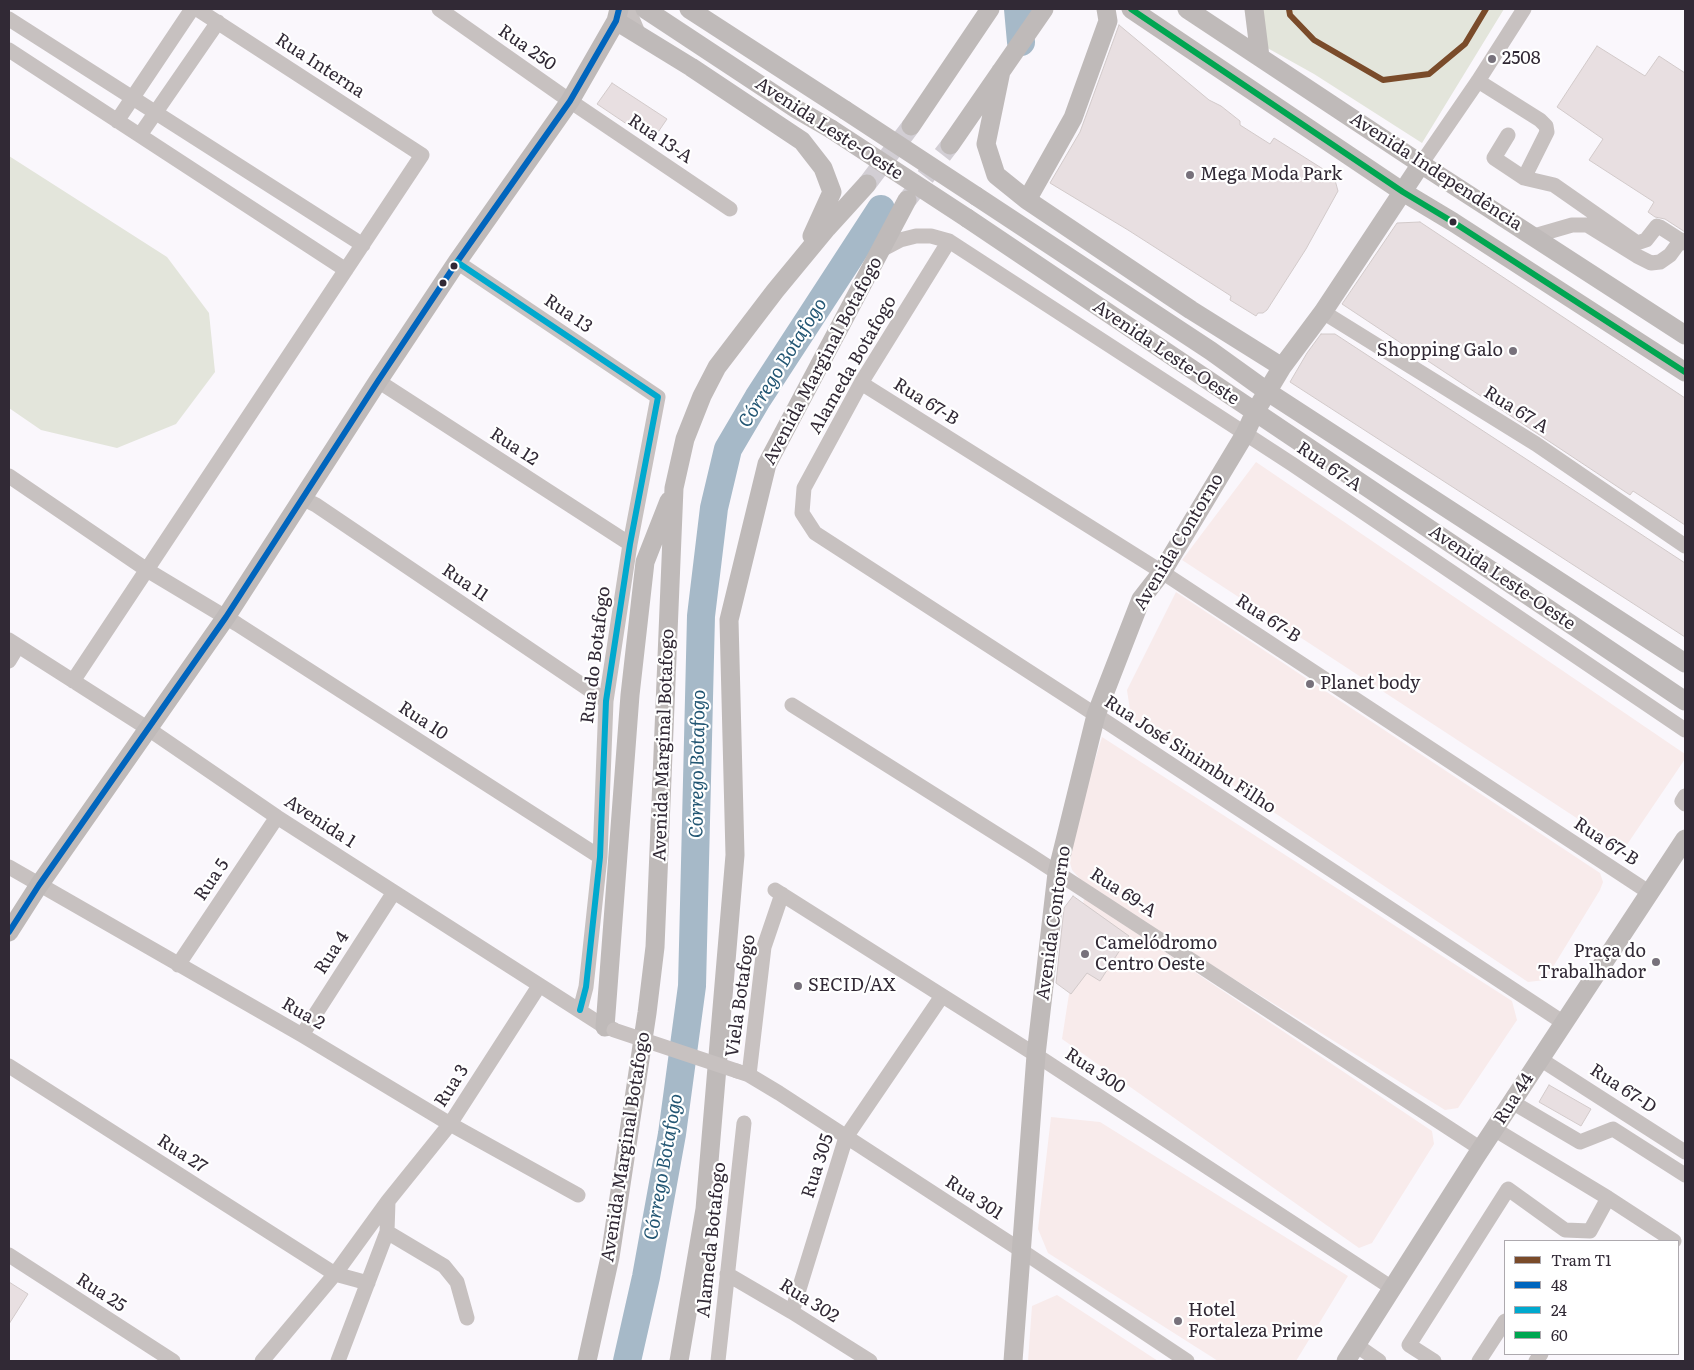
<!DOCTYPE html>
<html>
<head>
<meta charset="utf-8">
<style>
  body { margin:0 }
  #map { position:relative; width:1694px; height:1370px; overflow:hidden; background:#faf7fc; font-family:Literata,serif }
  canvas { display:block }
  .frame { position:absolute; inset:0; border:10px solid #312935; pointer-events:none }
  .legend { position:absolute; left:1504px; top:1240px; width:175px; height:115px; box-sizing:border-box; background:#fff; border:1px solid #ada9ae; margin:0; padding:6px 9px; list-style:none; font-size:15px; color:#312935 }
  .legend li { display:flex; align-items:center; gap:10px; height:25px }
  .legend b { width:25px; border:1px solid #ada9ae }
</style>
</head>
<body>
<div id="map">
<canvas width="1694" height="1370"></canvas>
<div class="frame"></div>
<ul class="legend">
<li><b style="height:6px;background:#7a4b2a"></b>Tram T1</li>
<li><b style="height:6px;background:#0065bd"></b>48</li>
<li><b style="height:6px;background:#00a9ce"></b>24</li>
<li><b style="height:6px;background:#00a651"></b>60</li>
</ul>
</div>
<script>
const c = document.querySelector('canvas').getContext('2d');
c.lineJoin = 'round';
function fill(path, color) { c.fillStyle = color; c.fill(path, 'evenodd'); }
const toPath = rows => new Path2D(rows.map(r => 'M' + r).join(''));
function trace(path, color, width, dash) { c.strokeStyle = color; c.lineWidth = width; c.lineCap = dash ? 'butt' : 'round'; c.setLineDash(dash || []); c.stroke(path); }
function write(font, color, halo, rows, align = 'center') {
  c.font = font + ' Literata,serif'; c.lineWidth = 4.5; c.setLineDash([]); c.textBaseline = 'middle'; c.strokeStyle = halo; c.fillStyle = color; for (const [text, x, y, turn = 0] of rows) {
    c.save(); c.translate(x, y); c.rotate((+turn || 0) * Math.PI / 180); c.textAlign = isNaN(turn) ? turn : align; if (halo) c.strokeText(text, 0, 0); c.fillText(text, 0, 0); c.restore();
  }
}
fill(toPath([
  [1256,462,1685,754,1685,759,1624,849,1182,560],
  [1176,592,1600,873,1603,882,1600,890,1545,980,1528,982,1131,717,1127,690],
  [1102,737,1512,1001,1517,1020,1458,1108,1445,1110,1089,889,1072,870,1067,852],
  [1084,898,1432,1131,1434,1144,1372,1243,1359,1248,1062,1039],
  [1051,1117,1100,1122,1348,1276,1296,1361,1218,1361,1048,1253,1038,1229],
  [1057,1295,1158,1361,1028,1361,1032,1306]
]), '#f8ebeb');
fill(toPath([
  [1259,9,1504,9,1422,143,1314,74,1262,45],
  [9,156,167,257,209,313,215,372,176,424,117,448,41,430,9,408]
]), '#e3e5db');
trace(toPath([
  [1018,9,1021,42],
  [627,1361,646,1277,672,1134,692,986,701,616,714,508,728,449,758,398,881,209]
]), '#a6b9c8', 28);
const building = toPath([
  [1119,25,1209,100,1221,106,1240,121,1240,125,1270,144,1274,138,1323,169,1335,180,1338,191,1306,249,1267,310,1263,313,1258,313,1256,316,1230,300,1231,296,1128,230,1050,183,1080,132,1119,25],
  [1597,46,1645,76,1659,56,1685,73,1685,232,1665,219,1655,217,1648,212,1654,202,1589,160,1603,139,1557,107,1597,46],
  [612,83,667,119,652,141,597,104,612,83],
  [1420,222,1685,398,1685,525,1633,491,1630,495,1342,304,1397,223,1420,222],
  [1321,334,1335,334,1685,563,1685,637,1290,382,1307,353,1321,334],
  [1073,896,1129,936,1100,981,1087,973,1071,994,1056,983,1064,908,1073,896],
  [1549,1085,1591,1109,1581,1126,1539,1102,1549,1085],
  [9,1282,28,1294,9,1324,9,1282]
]);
fill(building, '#e8dfe1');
trace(building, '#d2caca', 1);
trace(toPath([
  [867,184,911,126],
  [908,199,950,145]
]), '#d2ced4', 19, [19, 9]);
trace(toPath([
  [439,9,570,101,730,209],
  [628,9,639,35],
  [9,19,363,245],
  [9,50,346,270],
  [1478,81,1540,120,1546,126,1547,132,1524,178],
  [117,121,192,9],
  [140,135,218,22],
  [1508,135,1494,158,1524,178,1554,185,1637,243,1646,240,1657,226,1660,227,1685,243],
  [1421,164,1478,81,1524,9],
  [1534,236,1572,225,1587,225,1637,256,1651,263,1660,262,1670,255,1681,240],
  [949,241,861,383,804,488,802,513,815,533,1096,715,1564,1023],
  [881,250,900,240,916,236,931,236,949,241,1292,464,1685,730],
  [457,262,658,397,630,544,606,701,600,857,586,987,580,1010],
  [1323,312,1536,444,1685,546],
  [378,381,630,544],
  [861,383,1162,572,1650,893],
  [9,476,147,570,237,624,600,857],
  [302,498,316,505,606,701],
  [9,640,147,728,277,817,394,892,605,1027,613,1029],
  [9,661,18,646],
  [73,681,422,155,197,9],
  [792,705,1030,855,1481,1149],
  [1685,796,1682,801,1685,804],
  [9,867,302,1035,450,1124,578,1195],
  [775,890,1036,1055,1392,1288],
  [178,965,277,817],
  [302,1035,394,892],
  [1540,1059,1685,1152],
  [9,1066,335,1274,368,1283],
  [737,1071,749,1075,779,1093,1022,1251,1187,1361],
  [749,1075,764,947,782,894],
  [1512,1102,1580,1142,1613,1129,1685,1175],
  [1494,1129,1608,1198,1674,1241],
  [387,1232,444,1266,457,1282,467,1318],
  [9,1255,173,1361],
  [727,1274,792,1312,870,1361],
  [792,1312,846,1137,942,996],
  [1356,1345,1379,1361],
  [262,1361,335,1274,388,1201,450,1124,539,986],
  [338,1361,387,1232,388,1201],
  [718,1361,744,1123],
  [1434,1361,1409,1345,1508,1189,1565,1230,1590,1231,1608,1198],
  [1479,1361,1505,1321],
  [1536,1361,1541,1354]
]), '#c7c1c0', 15);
trace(toPath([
  [645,9,798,110,831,129],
  [689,9,845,110],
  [1131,9,1403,192,1453,222,1685,372],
  [1187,9,1421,164,1685,335],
  [1254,9,1260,57],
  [616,21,691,67,802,141,823,168,832,192,812,236],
  [1001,71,986,144,996,175,1027,200,1191,310,1282,367],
  [911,126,990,9],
  [950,145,1044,9],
  [976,196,1211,351,1268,392,1685,663],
  [1027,200,1073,118,1108,21,1106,9],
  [967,218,1685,701],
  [9,932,39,885,226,617,378,381,457,262,570,101,616,21,619,9],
  [605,1027,630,695,645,562,669,501],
  [587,1361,610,1257,647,1013,655,947,674,488,685,439,702,396,717,367,775,291,827,228,867,184],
  [679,1361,705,1209,735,855,729,620,767,464,907,200],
  [1013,1361,1036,1055,1057,873,1096,715,1141,599,1162,572,1245,434,1255,412,1282,367,1323,312,1421,164],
  [1346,1361,1475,1158,1685,839]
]), '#bfbab9', 19);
trace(toPath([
  [614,1030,737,1071]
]), '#c7c1c0', 15);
trace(toPath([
  [845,110,976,196],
  [831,129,967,218]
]), '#bfbab9', 19);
trace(toPath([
  [9,932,39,885,226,617,378,381,457,262,570,101,616,21,619,9]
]), '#0065bd', 6);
trace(toPath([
  [457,262,658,397,630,544,606,701,600,857,586,987,580,1010]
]), '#00a9ce', 6);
trace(toPath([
  [1131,9,1403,192,1453,222,1685,372]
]), '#00a651', 6);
trace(toPath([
  [1289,9,1290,15,1314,40,1383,80,1429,74,1465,44,1486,9]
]), '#7a4b2a', 6);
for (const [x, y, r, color] of [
  [1492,59,5,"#77717b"],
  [1190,175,5,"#77717b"],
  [1453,222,4.5,"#312935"],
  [454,266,4.5,"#312935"],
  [443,283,4.5,"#312935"],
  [1513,351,5,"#77717b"],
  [1310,684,5,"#77717b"],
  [1085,954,5,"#77717b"],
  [1656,962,5,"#77717b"],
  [798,986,5,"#77717b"],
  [1178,1321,5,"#77717b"]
]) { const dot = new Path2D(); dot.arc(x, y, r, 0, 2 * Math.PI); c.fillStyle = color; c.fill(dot); trace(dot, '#fff', 2); }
write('18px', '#312935', '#fff', [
  ["Rua 250",527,48,35],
  ["Rua Interna",320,66,33],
  ["Avenida Leste-Oeste",829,129,33],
  ["Rua 13-A",660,139,34],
  ["Avenida Independência",1436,172,33],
  ["Rua 13",568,314,34],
  ["Avenida Leste-Oeste",1166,353,34],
  ["Avenida Marginal Botafogo",823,361,-62],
  ["Alameda Botafogo",853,365,-60],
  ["Rua 67-B",926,402,32],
  ["Rua 67 A",1516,410,32],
  ["Rua 12",514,447,33],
  ["Rua 67-A",1329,467,34],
  ["Avenida Contorno",1179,542,-59],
  ["Avenida Leste-Oeste",1502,578,34],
  ["Rua 11",465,583,34],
  ["Rua 67-B",1268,619,33],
  ["Rua do Botafogo",596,655,-83],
  ["Rua 10",423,721,33],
  ["Avenida Marginal Botafogo",664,745,-88],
  ["Rua José Sinimbu Filho",1190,755,33],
  ["Avenida 1",320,822,33],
  ["Rua 67-B",1606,842,33],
  ["Rua 5",212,880,-56],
  ["Rua 69-A",1123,893,33],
  ["Avenida Contorno",1054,923,-82],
  ["Rua 4",332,953,-57],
  ["Viela Botafogo",741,996,-82],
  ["Rua 2",303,1014,30],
  ["Rua 300",1095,1071,33],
  ["Rua 3",452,1086,-57],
  ["Rua 67-D",1623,1089,33],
  ["Rua 44",1514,1099,-57],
  ["Avenida Marginal Botafogo",626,1147,-81],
  ["Rua 27",182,1154,33],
  ["Rua 305",818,1166,-72],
  ["Rua 301",974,1198,33],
  ["Alameda Botafogo",712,1240,-84],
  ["Rua 25",101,1293,33],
  ["Rua 302",809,1301,32]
]);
write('18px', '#312935', '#fff', [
  ["2508",1502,59],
  ["Mega Moda Park",1200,175],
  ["Shopping Galo",1503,351,"right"],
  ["Planet body",1320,684],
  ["Camelódromo",1095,944],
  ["Centro Oeste",1095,965],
  ["Praça do",1646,952,"right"],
  ["Trabalhador",1646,973,"right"],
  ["SECID/AX",808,986],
  ["Hotel",1188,1311],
  ["Fortaleza Prime",1188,1332]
], 'left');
write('italic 19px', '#235673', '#fff', [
  ["Córrego Botafogo",783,363,-58],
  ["Córrego Botafogo",698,764,-89],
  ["Córrego Botafogo",664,1167,-80]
]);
</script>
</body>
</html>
